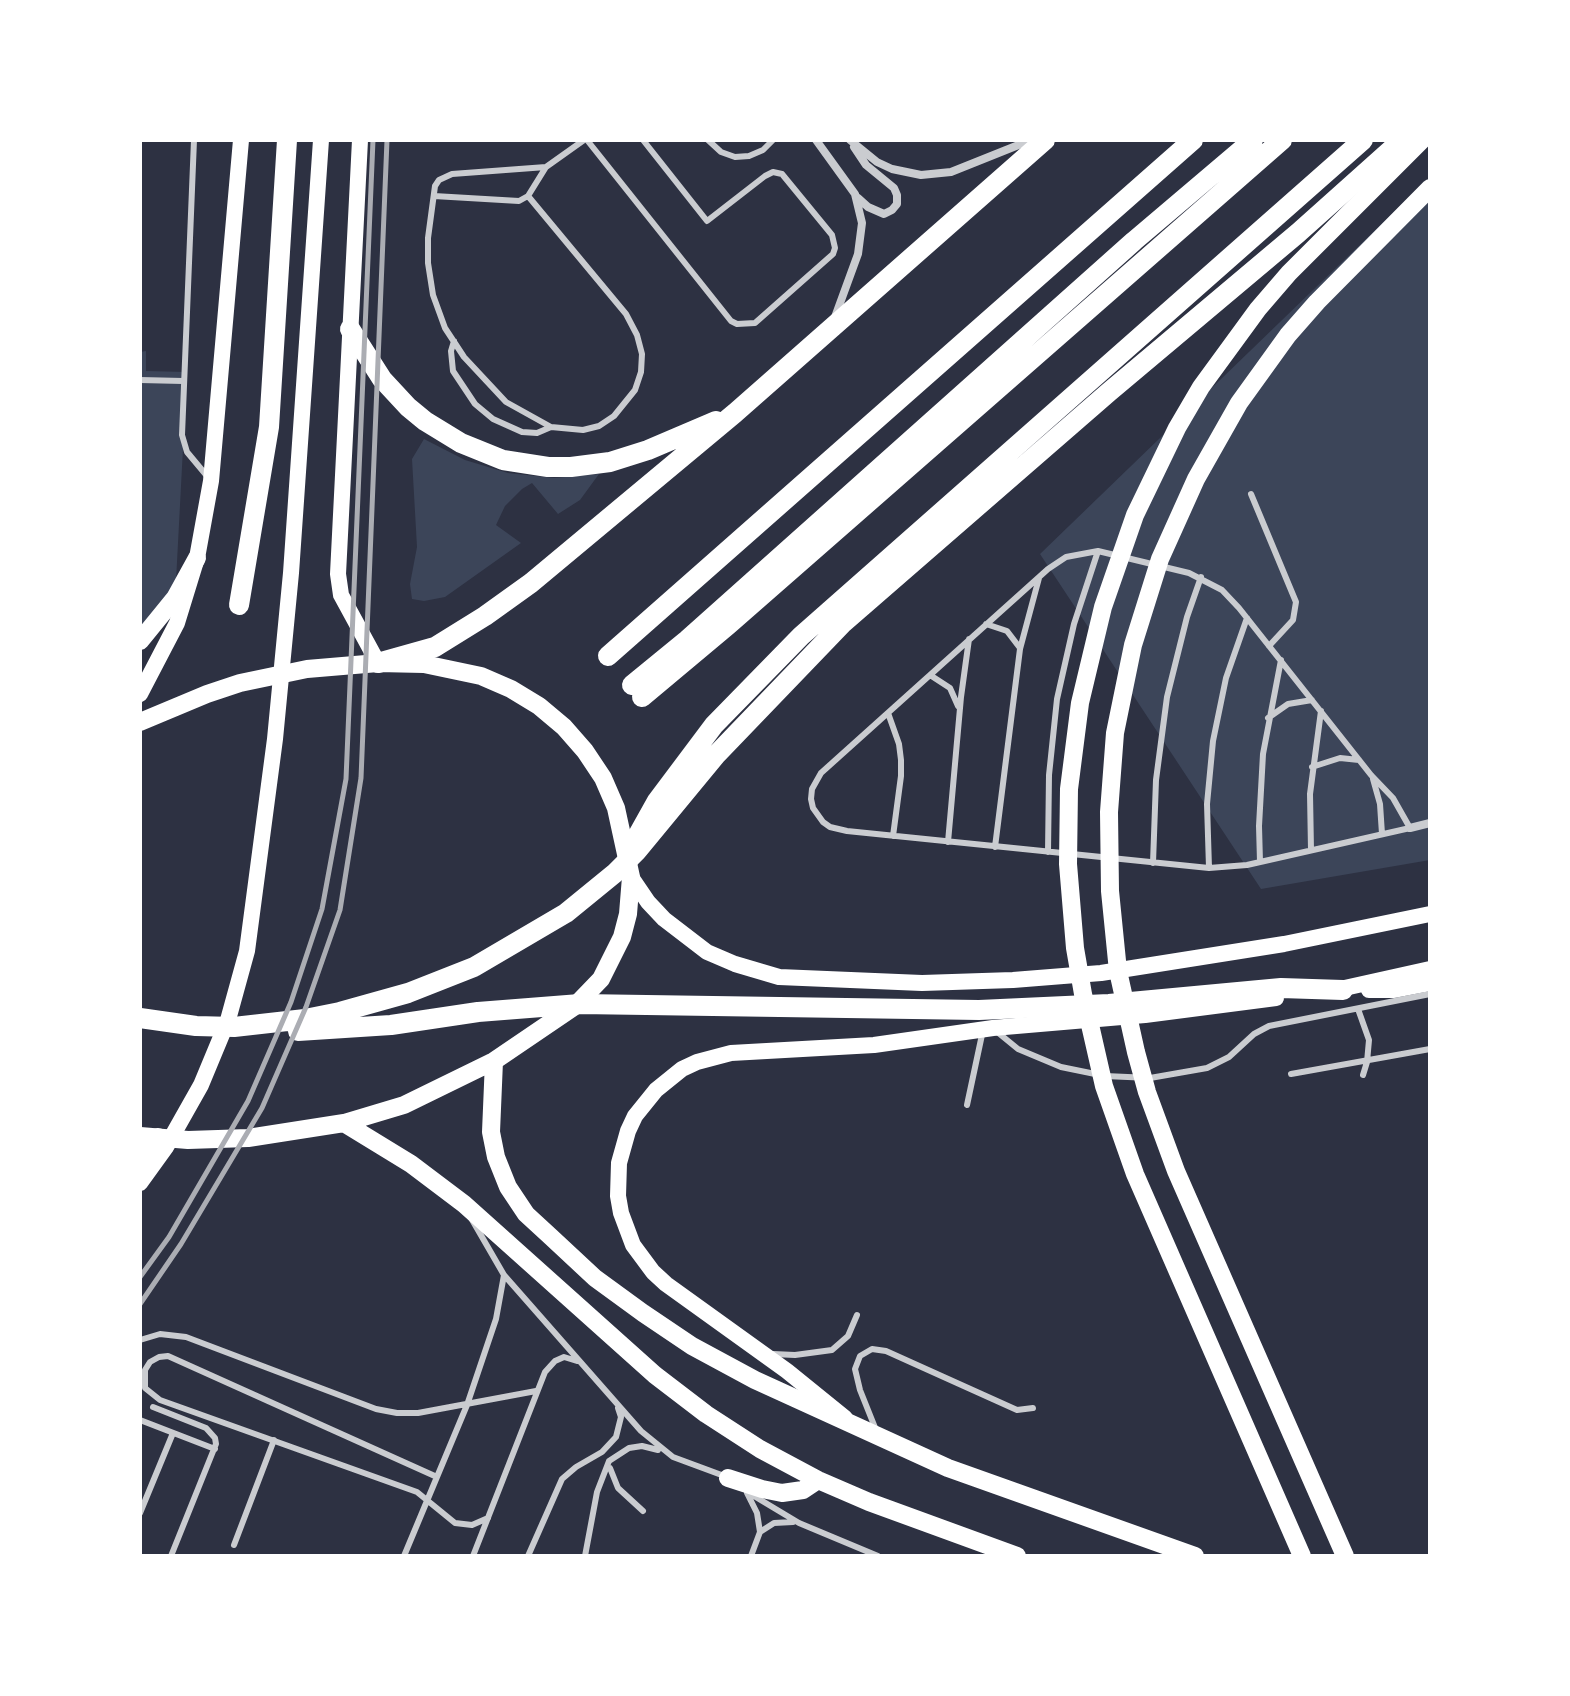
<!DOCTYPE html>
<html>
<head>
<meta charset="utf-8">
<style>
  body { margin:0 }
  #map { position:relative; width:1570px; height:1696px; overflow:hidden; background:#2d3142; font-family:"Varela Round",sans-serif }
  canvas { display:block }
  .frame { position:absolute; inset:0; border:142px solid #fff; pointer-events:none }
</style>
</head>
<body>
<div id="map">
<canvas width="1570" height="1696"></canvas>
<div class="frame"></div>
</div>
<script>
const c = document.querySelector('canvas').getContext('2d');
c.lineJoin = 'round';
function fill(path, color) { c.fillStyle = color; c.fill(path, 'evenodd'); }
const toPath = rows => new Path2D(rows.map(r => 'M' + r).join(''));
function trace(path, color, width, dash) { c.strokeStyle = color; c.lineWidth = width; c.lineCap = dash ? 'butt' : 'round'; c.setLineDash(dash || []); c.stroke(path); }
fill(toPath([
  [1430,177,1430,860,1261,889,1040,554],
  [146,351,146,371,187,372,176,581,157,613,140,628,140,352],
  [424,439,465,460,508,473,554,478,599,474,580,500,558,514,532,483,522,489,505,506,496,525,521,543,445,597,424,601,412,599,410,584,417,547,412,459]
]), '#3c4559');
trace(toPath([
  [194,140,182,435,187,452,207,476],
  [587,140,731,321,737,324,755,323,833,254,835,248,832,235,782,174,773,172,765,176,707,221,643,140],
  [708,140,721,152,735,157,749,156,763,150,773,140],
  [434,196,519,201,528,196,546,167,584,140],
  [528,196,626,314,637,335,642,354,641,372,635,390,614,416,599,426,583,430,551,427,506,402,464,357,445,328,433,295,428,263,428,238,435,186,439,180,452,174,546,167],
  [454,341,451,351,453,371,475,404,493,419,522,432,537,433,551,427],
  [140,380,183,381],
  [1251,494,1296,602,1293,620,1269,646],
  [1098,551,1189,573,1222,590,1239,608,1371,775,1393,798,1410,828,1247,865,1209,868,847,831,830,827,823,822,813,808,811,799,812,789,821,773,1048,569,1066,557,1098,551],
  [986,624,1007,631,1020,648],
  [930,675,950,688,958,706],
  [888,713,899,744,901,760,901,776,893,836],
  [1268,718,1288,704,1312,700],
  [1312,767,1340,758,1359,760],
  [1373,779,1380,804,1382,834],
  [948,842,961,697,969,639],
  [995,847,1020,649,1039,578],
  [1311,850,1310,794,1321,711],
  [1048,852,1049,775,1057,699,1074,624,1098,551],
  [1260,862,1259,826,1263,754,1281,660],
  [1153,863,1156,780,1167,697,1187,617,1201,577],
  [1209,868,1207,804,1213,741,1226,678,1247,618],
  [1358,1009,1369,1040,1367,1062,1363,1075],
  [996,1031,1018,1049,1061,1067,1105,1076,1150,1078,1207,1068,1229,1057,1254,1034,1269,1026,1430,994],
  [1291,1074,1430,1049],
  [967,1105,983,1030],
  [471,1218,504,1275,641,1431,673,1457,727,1477],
  [140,1340,160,1334,186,1337,376,1409,397,1413,418,1413,536,1391],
  [773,1354,795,1355,832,1350,848,1336,857,1315],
  [153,1407,206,1428,215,1438,216,1444,171,1556],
  [140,1420,215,1449],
  [876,1430,860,1390,855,1369,860,1356,872,1349,886,1351,1017,1410,1033,1408],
  [610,1468,618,1488,643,1511],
  [437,1477,168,1356,159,1357,150,1362,145,1370,145,1388,160,1400,417,1492,455,1523,472,1525,488,1518],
  [747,1493,757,1513,760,1532,751,1556],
  [749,1493,799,1523,878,1556],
  [140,1513,173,1433],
  [760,1532,774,1523,793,1522],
  [234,1545,274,1440],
  [404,1556,467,1405,496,1319,504,1275],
  [473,1556,545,1372,555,1361,564,1357,577,1361],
  [528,1556,562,1479,576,1467,602,1452,616,1437,621,1417,618,1408],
  [585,1556,597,1492,609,1461,629,1448,642,1446,658,1450]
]), '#caccd0', 6);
trace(toPath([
  [816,140,855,194,862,223,858,254,835,317],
  [850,140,877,162,892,169,921,175,951,172,1031,140],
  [854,147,866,165,894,188,897,195,897,204,892,210,884,214,868,207,858,198],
  [1410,828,1430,823]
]), '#caccd0', 8);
trace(toPath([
  [360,140,338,574,341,595,378,663],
  [140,694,177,623,197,558,211,481,241,140],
  [631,877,648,902,664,919,707,952,735,964,779,977,922,983,1013,980,1101,973,1284,944,1430,914],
  [1369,990,1394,990,1430,983],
  [1331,991,1430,969],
  [140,1183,166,1147,201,1085,228,1020,247,951,275,739,291,573,321,140],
  [845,1418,787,1371,666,1284,653,1272,633,1245,621,1213,618,1196,619,1163,628,1131,635,1116,656,1090,682,1069,697,1062,731,1053,874,1045,993,1028,1145,1015,1276,998]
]), '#fff', 16);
trace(toPath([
  [140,641,175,598,197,558],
  [140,722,207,694,240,683,307,669,378,663,424,664,481,676,511,689,539,706,564,727,585,751,603,778,616,808,631,877,628,914,622,937,601,979,575,1006,494,1061,404,1105,344,1123,248,1138,188,1140,140,1136],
  [494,1061,491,1132,496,1157,508,1187,526,1214,551,1237,595,1278,643,1313,692,1346,755,1380,948,1468,1195,1556],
  [344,1123,411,1164,464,1204,655,1375,706,1414,760,1449,818,1480,869,1502,1017,1556],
  [728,1478,762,1489,782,1493,803,1490,818,1480]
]), '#fff', 18);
trace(toPath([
  [1302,1556,1135,1174,1104,1086,1083,994,1075,948,1068,864,1069,789,1080,703,1103,607,1135,515,1177,428,1201,387,1258,309,1289,273,1422,140],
  [1345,1556,1176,1171,1147,1092,1136,1052,1118,971,1110,891,1109,812,1115,733,1133,645,1160,559,1196,479,1239,403,1288,335,1317,302,1430,188]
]), '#fff', 18);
trace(toPath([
  [350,329,382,379,408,407,425,421,461,443,503,460,548,467,571,467,610,462,648,450,716,421],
  [239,605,269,427,287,140],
  [608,656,1193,140],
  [378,663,435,647,485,616,531,583,735,413,1045,140],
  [632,685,687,640,1134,241,1253,140],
  [642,697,728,625,1282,140],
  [638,835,657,801,714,725,801,636,1363,140],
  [140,1018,196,1026,234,1027,305,1019,340,1012,408,993,474,967,566,913,615,873,637,851,717,754,842,624,1109,392,1298,233,1402,140],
  [298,1031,391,1025,478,1012,580,1004,979,1010,1109,1004,1281,988,1343,990],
  [140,1158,158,1138]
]), '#fff', 20);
trace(toPath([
  [140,1277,169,1237,248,1101,291,1002,322,909,346,779,373,140],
  [140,1304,181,1244,262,1108,306,1007,340,910,361,778,387,140]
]), '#abadb3', 5);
</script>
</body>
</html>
